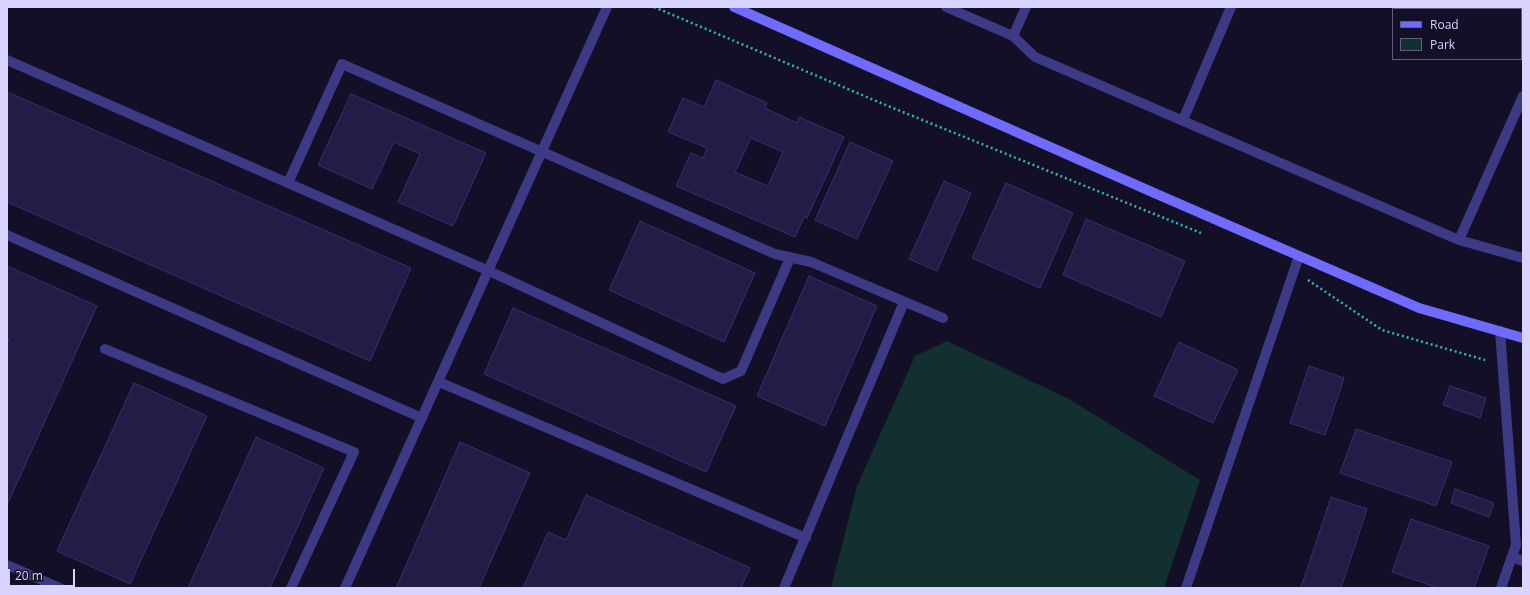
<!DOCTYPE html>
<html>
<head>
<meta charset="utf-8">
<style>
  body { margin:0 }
  #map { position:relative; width:1530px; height:595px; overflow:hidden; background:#130f26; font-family:"Open Sans",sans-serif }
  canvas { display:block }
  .frame { position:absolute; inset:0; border:8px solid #d9d4ff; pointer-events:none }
  .legend { position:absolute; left:1392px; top:8px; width:130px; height:52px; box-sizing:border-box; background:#130f26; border:1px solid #625e7d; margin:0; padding:5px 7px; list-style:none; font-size:12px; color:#d9d4ff }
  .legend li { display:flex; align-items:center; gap:8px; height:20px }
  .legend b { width:20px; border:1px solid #625e7d }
  .scale { position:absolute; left:8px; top:569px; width:67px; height:18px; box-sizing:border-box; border:2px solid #d9d4ff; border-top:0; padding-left:5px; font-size:12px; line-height:14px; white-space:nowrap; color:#d9d4ff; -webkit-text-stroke:3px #130f26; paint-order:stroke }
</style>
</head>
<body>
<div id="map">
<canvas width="1530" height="595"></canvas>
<div class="frame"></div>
<ul class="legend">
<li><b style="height:5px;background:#6f6bff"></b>Road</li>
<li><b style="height:11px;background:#12302f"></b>Park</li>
</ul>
<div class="scale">20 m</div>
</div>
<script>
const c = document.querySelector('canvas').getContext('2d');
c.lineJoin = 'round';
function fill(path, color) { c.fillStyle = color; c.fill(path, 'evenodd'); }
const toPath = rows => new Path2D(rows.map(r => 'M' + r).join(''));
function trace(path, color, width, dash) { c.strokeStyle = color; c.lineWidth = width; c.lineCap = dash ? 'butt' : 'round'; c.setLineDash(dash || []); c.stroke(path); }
fill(toPath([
  [947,341,1069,399,1200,480,1164,588,831,588,857,486,915,356]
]), '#12302f');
const building = toPath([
  [716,80,767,103,765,108,797,123,799,117,844,137,807,218,804,217,795,237,676,186,691,153,703,158,707,148,668,132,683,98,704,107,716,80],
  [751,138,783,152,768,186,735,172,751,138],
  [7,92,411,268,370,361,7,202,7,92],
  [351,94,486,153,453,226,398,202,420,154,394,142,372,189,318,165,351,94],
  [850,142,893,161,857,239,815,220,850,142],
  [944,181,971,193,937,271,909,259,944,181],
  [1006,183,1073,213,1040,288,972,258,1006,183],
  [1086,219,1185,261,1161,317,1063,275,1086,219],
  [640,221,755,273,724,342,609,290,640,221],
  [7,266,97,306,7,505,7,344,9,339,7,338,7,266],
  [809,276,877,306,825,426,757,396,809,276],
  [513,308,736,406,706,472,484,374,513,308],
  [1179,342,1238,370,1213,423,1154,396,1179,342],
  [1309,366,1344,378,1325,435,1290,423,1309,366],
  [134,383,207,416,130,584,57,551,134,383],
  [1450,386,1486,398,1480,418,1443,405,1450,386],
  [1356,429,1452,462,1436,506,1340,473,1356,429],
  [256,437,324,468,270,588,188,588,256,437],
  [460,442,530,473,479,588,396,588,460,442],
  [1455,489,1494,503,1489,517,1451,503,1455,489],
  [586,495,750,568,741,588,523,588,548,532,566,540,586,495],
  [1331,497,1367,509,1341,588,1304,588,1301,587,1331,497],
  [1411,519,1489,546,1474,588,1438,588,1392,572,1411,519]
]);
fill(building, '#241b47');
trace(building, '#3b2d73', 1);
trace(toPath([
  [654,7,888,106,1201,233],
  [1308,280,1382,330,1485,360]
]), '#2fb8b0', 2.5, [2, 3]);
trace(toPath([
  [946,7,1013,36,1026,7],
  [1463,7,1467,9],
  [1521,32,1523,33],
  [1013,36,1035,57,1459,240,1523,258],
  [7,60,489,271,723,379,741,371,790,258],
  [1183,120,1231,7],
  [288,183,342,64,775,254,811,262,943,318],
  [7,235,422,418],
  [1459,240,1523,96],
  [1500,331,1516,545,1501,588],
  [105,349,354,452,291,588],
  [439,382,806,538],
  [1512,557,1523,561],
  [7,565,60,588],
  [345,588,607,7],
  [784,588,904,302],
  [1186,588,1299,256]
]), '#3d3a85', 10);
trace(toPath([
  [734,7,1152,192,1419,308,1523,338]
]), '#6f6bff', 10);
</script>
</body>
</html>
